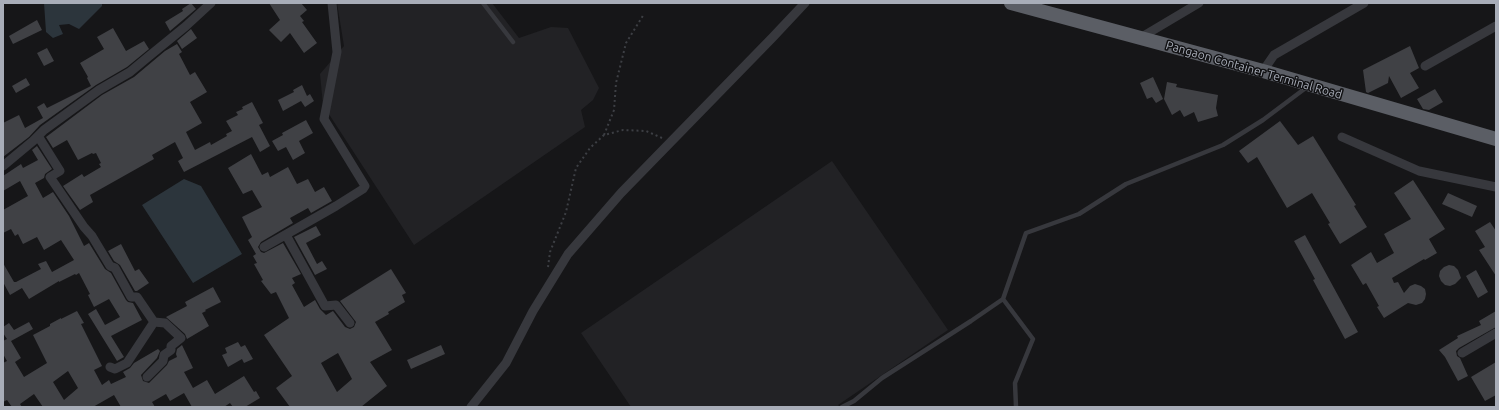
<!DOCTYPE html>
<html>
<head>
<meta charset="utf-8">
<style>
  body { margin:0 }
  #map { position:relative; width:1499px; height:410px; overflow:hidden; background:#161618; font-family:Ubuntu,sans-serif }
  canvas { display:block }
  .frame { position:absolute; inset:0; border:4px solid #a8adb8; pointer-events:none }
</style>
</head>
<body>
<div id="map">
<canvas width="1499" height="410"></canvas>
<div class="frame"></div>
</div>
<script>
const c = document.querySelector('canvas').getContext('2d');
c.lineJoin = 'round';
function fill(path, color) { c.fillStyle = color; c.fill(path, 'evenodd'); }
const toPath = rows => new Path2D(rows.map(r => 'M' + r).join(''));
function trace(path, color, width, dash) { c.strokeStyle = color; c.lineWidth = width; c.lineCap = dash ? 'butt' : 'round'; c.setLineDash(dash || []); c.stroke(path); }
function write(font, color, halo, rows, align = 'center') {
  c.font = font + ' Ubuntu,sans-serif'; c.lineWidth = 3; c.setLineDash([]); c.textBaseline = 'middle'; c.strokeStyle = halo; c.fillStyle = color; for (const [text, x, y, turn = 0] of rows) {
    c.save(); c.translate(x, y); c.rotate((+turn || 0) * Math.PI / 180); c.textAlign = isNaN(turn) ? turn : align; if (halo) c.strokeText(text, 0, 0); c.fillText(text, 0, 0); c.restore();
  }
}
fill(toPath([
  [337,3,492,3,519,38,551,27,568,28,599,88,593,100,581,110,585,127,414,245,323,105,320,74,344,46],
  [832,161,948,330,838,405,840,407,631,407,581,333]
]), '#222225');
fill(toPath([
  [44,3,102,3,102,6,79,29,69,24,59,25,63,34,53,38,46,32],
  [184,179,201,186,242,254,193,283,142,205]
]), '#2c353c');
fill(toPath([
  [191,3,196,9,170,31,165,22,183,11,182,9],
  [269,3,301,3,307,10,300,16,304,21,302,22,317,43,304,53,290,33,281,42,269,30,280,20],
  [37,20,42,30,13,44,9,36],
  [113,28,126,51,144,41,149,49,127,67,96,85,40,125,29,137,3,157,3,123,19,115,25,128,43,118,37,107,44,103,47,108,91,86,87,78,88,77,80,63,104,49,97,37],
  [191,29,197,38,182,49,177,41],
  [177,44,182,52,179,54,190,75,195,72,207,92,190,102,202,123,186,132,195,150,210,142,211,145,227,136,226,134,232,131,226,121,238,115,236,112,243,109,242,107,252,102,263,123,259,125,270,146,260,152,252,137,184,172,178,161,183,158,175,142,152,155,154,159,90,195,93,202,80,210,63,186,82,174,84,177,101,167,99,164,101,163,96,153,93,154,92,153,78,160,67,140,53,148,46,137,102,95,134,77,165,51],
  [1410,46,1419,68,1410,73,1419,88,1401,98,1389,76,1388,83,1368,93,1366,92,1363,70],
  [47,48,54,61,44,66,37,53],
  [1153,77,1163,99,1156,103,1152,97,1147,99,1140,83],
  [26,78,30,85,16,93,12,86],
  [1167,82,1177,84,1176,87,1218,95,1216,108,1218,116,1198,122,1194,112,1184,117,1180,110,1172,115,1164,99],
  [302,85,307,96,310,94,314,101,305,107,301,101,283,111,278,100,294,92,293,90],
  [1435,89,1443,102,1429,110,1423,109,1417,99],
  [306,120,313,133,299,141,305,153,293,160,286,147,278,151,272,141,283,135,282,133],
  [1280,121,1298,145,1313,136,1356,205,1354,206,1367,227,1340,244,1328,224,1330,223,1312,193,1287,208,1257,157,1248,163,1239,151],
  [37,146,52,169,45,174,44,178,35,183,43,198,53,192,69,216,84,246,89,243,105,269,111,273,126,300,128,302,133,303,142,320,111,336,124,357,117,361,88,314,96,309,105,325,120,317,109,299,94,307,88,295,90,294,79,273,76,275,75,274,59,282,59,281,29,299,22,288,10,295,3,282,3,263,14,282,16,282,41,269,38,264,46,261,52,272,74,260,61,240,44,250,37,237,23,244,18,234,15,236,11,229,3,233,3,210,28,196,20,181,3,191,3,176,21,164,23,168,38,160,32,150],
  [251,154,262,175,268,172,270,177,288,167,297,184,308,179,315,192,324,187,332,201,311,213,308,208,290,218,293,223,261,242,258,247,261,252,264,253,283,243,301,274,292,278,295,283,292,285,304,307,315,300,320,309,326,315,333,311,345,327,350,329,354,327,356,322,340,301,391,269,406,293,402,295,405,302,388,312,389,314,375,322,392,350,370,362,387,386,361,407,290,407,276,388,292,376,264,335,289,318,276,292,271,294,261,281,263,280,254,264,257,263,253,256,256,254,248,240,252,237,242,217,262,207,252,190,243,194,228,168],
  [338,353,352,379,337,392,321,363],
  [1413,180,1445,229,1429,239,1437,253,1425,260,1424,259,1392,278,1394,283,1398,282,1404,293,1410,286,1415,284,1421,286,1425,289,1426,294,1425,299,1422,303,1416,305,1408,303,1384,318,1377,307,1379,306,1366,283,1363,285,1351,265,1371,252,1377,263,1394,253,1384,234,1411,219,1394,193],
  [1448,193,1477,206,1472,217,1442,204],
  [1490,222,1496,231,1496,276,1479,250,1485,247,1475,231],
  [316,226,321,235,306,243,317,264,322,261,327,269,315,275,294,237],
  [1305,235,1358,332,1345,339,1313,280,1315,279,1294,241],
  [121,244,135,271,139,269,149,283,137,291,135,291,120,265,114,261,108,251],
  [1449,265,1454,266,1458,270,1461,278,1455,284,1450,286,1445,285,1441,281,1439,276,1440,271,1444,267],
  [1476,270,1488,292,1478,298,1466,276],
  [213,287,221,302,205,310,206,311,202,313,209,326,187,339,185,334,166,317,187,306,185,302],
  [77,311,84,323,81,324,102,366,94,370,102,385,109,380,111,384,126,377,123,372,130,368,134,363,158,349,160,351,157,358,141,375,143,381,149,383,167,365,169,361,177,357,176,354,177,349,182,345,193,368,184,372,193,388,207,380,215,394,244,376,254,392,256,391,260,398,245,407,233,407,230,403,224,407,192,407,184,393,170,401,166,394,152,402,155,407,121,407,114,395,93,407,43,407,34,394,20,404,22,407,12,407,7,400,3,402,3,363,7,361,3,354,3,341,7,339,3,333,3,327,9,323,14,330,29,322,33,329,11,341,21,358,15,362,24,377,47,363,33,335,50,326,50,324,61,318,61,319],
  [68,371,78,388,64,400,53,382],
  [1496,311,1496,327,1459,348,1456,351,1457,356,1460,358,1468,376,1458,381,1445,357,1439,350,1458,338,1457,336,1481,325,1479,321],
  [238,342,241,347,245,345,253,359,244,363,242,359,228,367,222,355,227,353,225,348],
  [441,345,445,354,411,369,407,360],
  [1496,362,1496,395,1485,401,1471,377]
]), '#404145');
trace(toPath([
  [604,135,614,110,616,83,626,43,644,14],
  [548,267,550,252,566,212,576,168,590,148,604,135,623,130,646,131,662,138]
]), '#3d3f44', 2, [2, 3]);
trace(toPath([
  [483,3,513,42],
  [1003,299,1033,339,1015,383,1016,407],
  [842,407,854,401,882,378,971,321,1003,299,1026,233,1079,214,1126,184,1223,145,1263,120,1307,87]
]), '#37383d', 4.5);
trace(toPath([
  [1140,38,1199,3],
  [1425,66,1496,26],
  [1263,71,1274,55,1364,3],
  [38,136,60,171,50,177,84,227,92,236,110,266,115,268,131,297,137,297,154,322,165,323,181,338,171,346,171,350,164,355,163,361,147,377],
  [1342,137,1419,171,1496,187],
  [3,166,33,141,44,130,99,90,130,72,148,57,186,26,211,3],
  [286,235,325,306,336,305,350,323],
  [264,247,336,206,363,189,365,186,324,119,337,52,332,3],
  [1462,353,1496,333],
  [110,367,115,369,127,363,154,322],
  [471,407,506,363,533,311,568,254,621,193,773,37,805,3]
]), '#37383d', 9);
trace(toPath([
  [1011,3,1263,71,1496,139]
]), '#5b5e65', 14);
write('12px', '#a8adb8', '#111113', [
  ["Pangaon Container Terminal Road",1254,70,16]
]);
</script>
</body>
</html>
